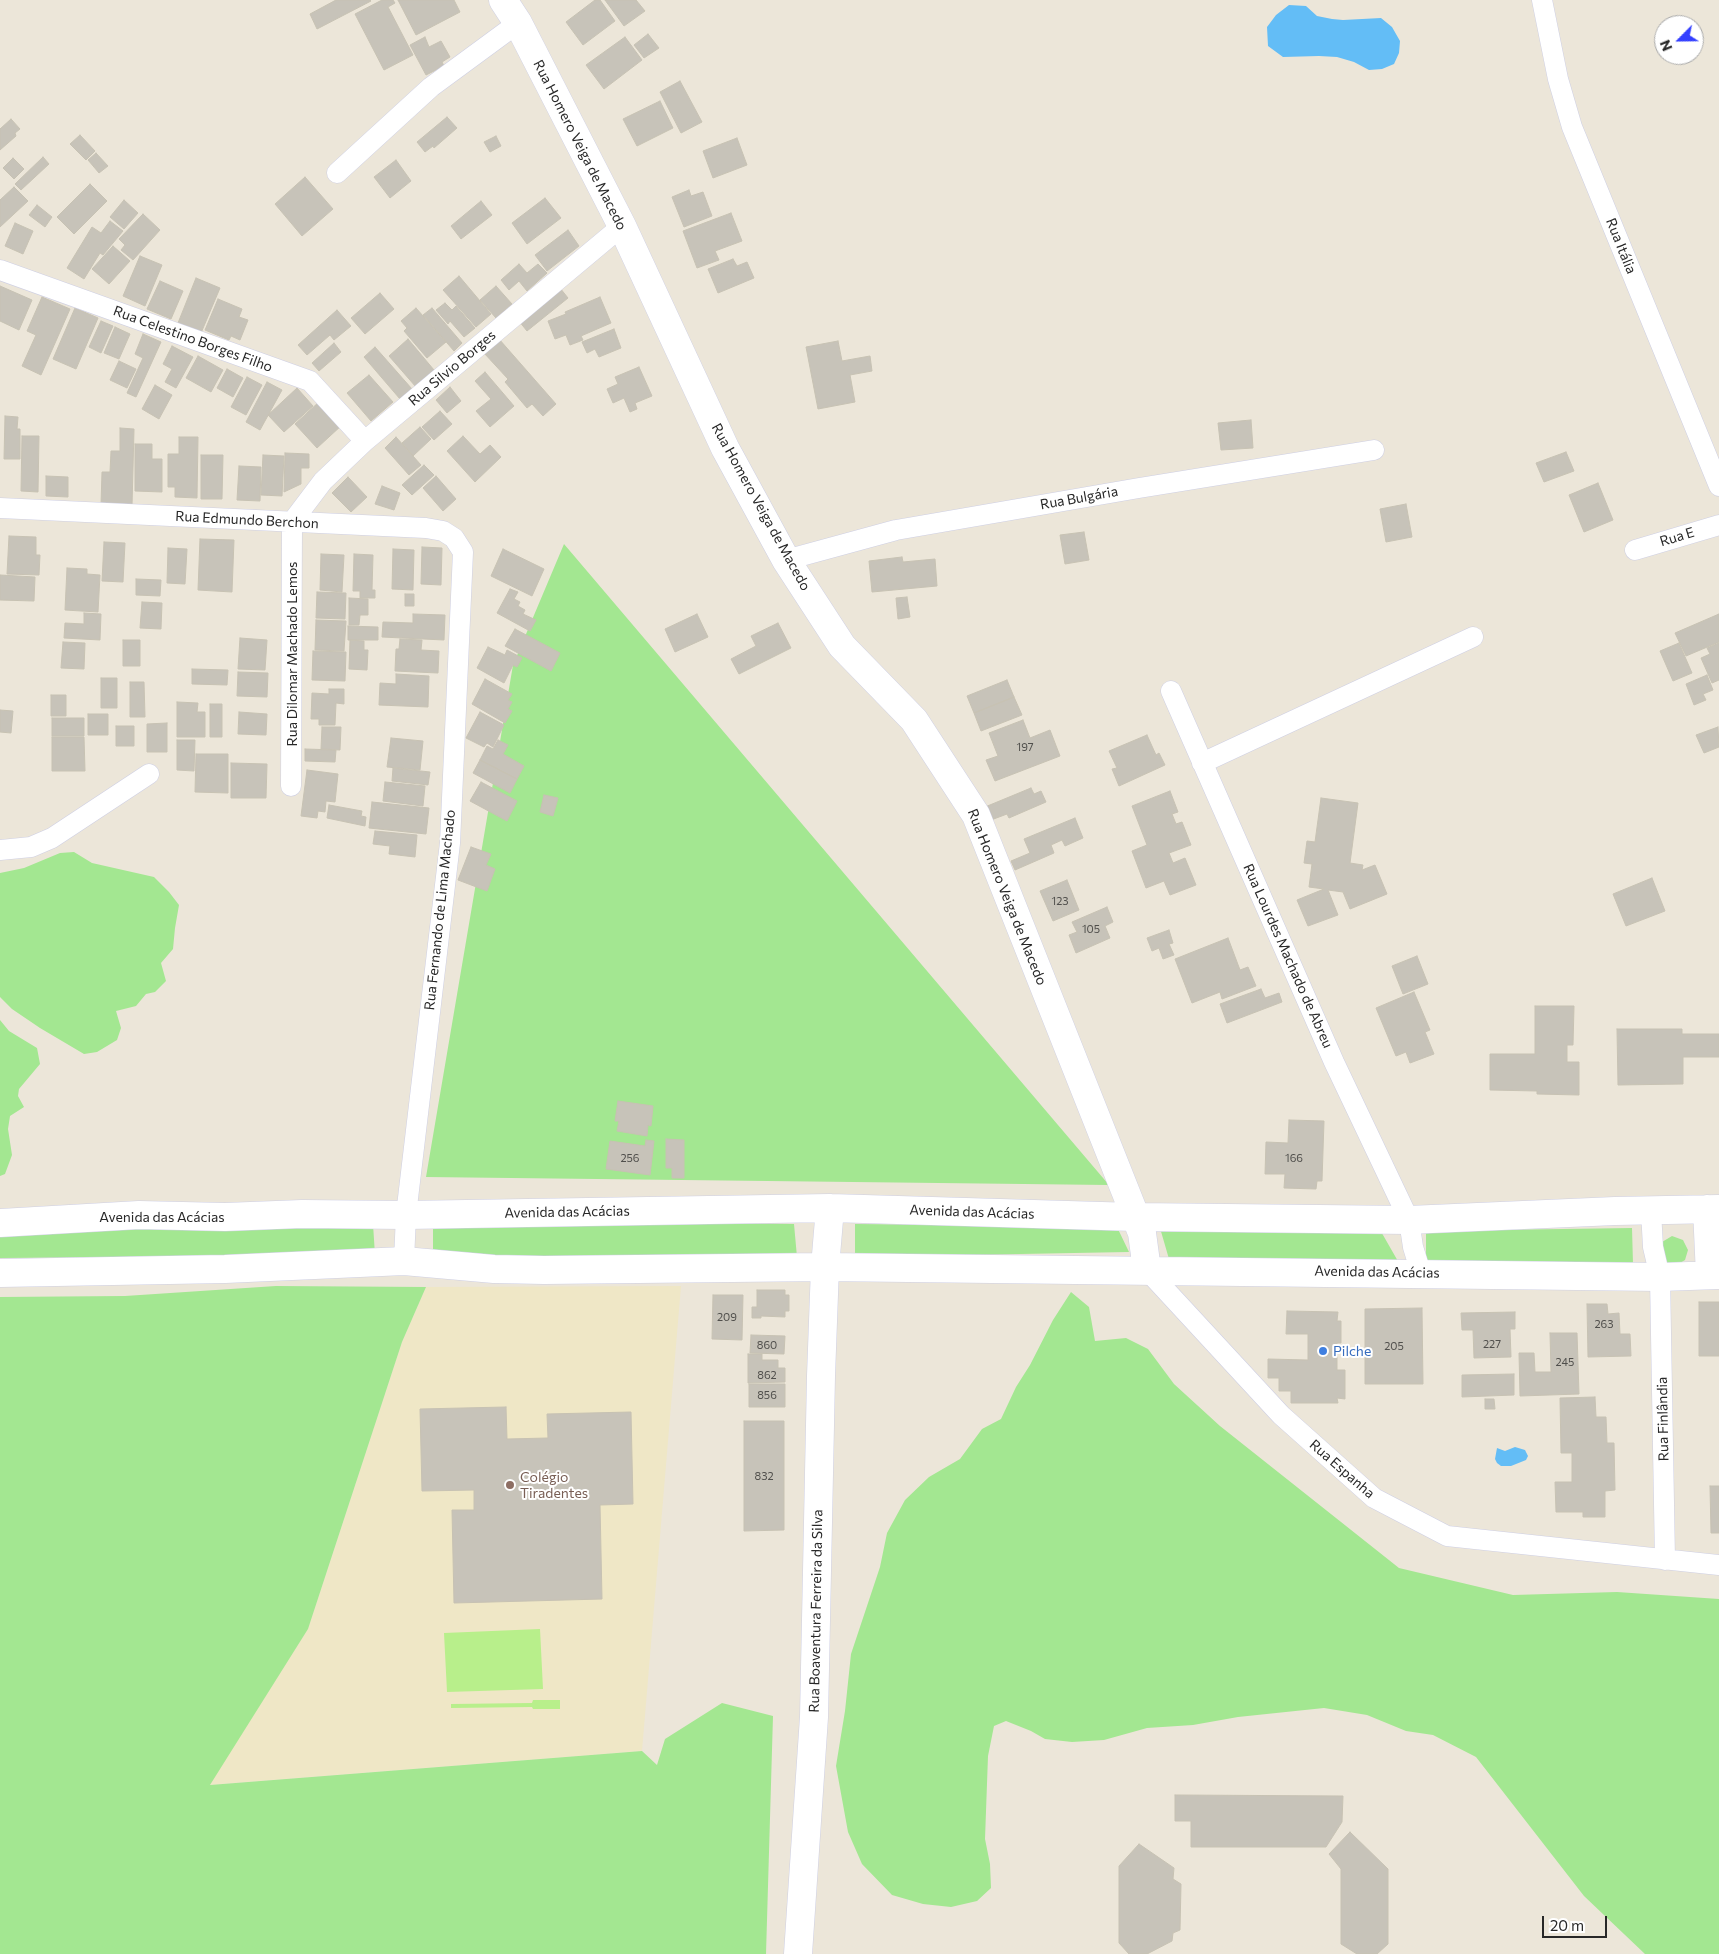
<!DOCTYPE html>
<html>
<head>
<meta charset="utf-8">
<style>
  body { margin:0 }
  #map { position:relative; width:1719px; height:1954px; overflow:hidden; background:#ece6d9; font-family:Commissioner,sans-serif }
  canvas { display:block }
  .north { position:absolute; left:1654px; top:15px; width:50px; height:50px; box-sizing:border-box; background:#fff; border:1px solid #a9a9a9; border-radius:50%; rotate:247deg; font-size:14px; font-weight:700; line-height:20px; text-align:center; color:#282828 }
  .north::after { content:''; display:block; margin:auto; width:18px; height:22px; background:#333fff; clip-path:polygon(50% 0,100% 100%,50% 72%,0 100%) }
  .scale { position:absolute; left:1542px; top:1916px; width:65px; height:22px; box-sizing:border-box; border:2px solid #282828; border-top:0; padding-left:6px; font-size:15px; line-height:18px; white-space:nowrap; color:#282828; -webkit-text-stroke:4px #fff; paint-order:stroke }
</style>
</head>
<body>
<div id="map">
<canvas width="1719" height="1954"></canvas>
<div class="north">N</div>
<div class="scale">20 m</div>
</div>
<script>
const c = document.querySelector('canvas').getContext('2d');
c.lineJoin = 'round';
function fill(path, color) { c.fillStyle = color; c.fill(path, 'evenodd'); }
const toPath = rows => new Path2D(rows.map(r => 'M' + r).join(''));
function trace(path, color, width, dash) { c.strokeStyle = color; c.lineWidth = width; c.lineCap = dash ? 'butt' : 'round'; c.setLineDash(dash || []); c.stroke(path); }
function write(font, color, halo, rows, align = 'center') {
  c.font = font + ' Commissioner,sans-serif'; c.lineWidth = 4; c.setLineDash([]); c.textBaseline = 'middle'; c.strokeStyle = halo; c.fillStyle = color; for (const [text, x, y, turn = 0] of rows) {
    c.save(); c.translate(x, y); c.rotate((+turn || 0) * Math.PI / 180); c.textAlign = isNaN(turn) ? turn : align; if (halo) c.strokeText(text, 0, 0); c.fillText(text, 0, 0); c.restore();
  }
}
fill(toPath([
  [681,1286,642,1751,209,1785,308,1629,402,1342,426,1287]
]), '#efe7c6');
fill(toPath([
  [564,544,1109,1185,426,1177,513,665],
  [74,852,92,863,154,877,169,892,179,905,175,928,173,949,161,963,166,981,155,992,146,994,136,1006,116,1011,121,1028,117,1040,97,1052,84,1054,40,1028,12,1009,0,997,0,873,24,868,60,853],
  [0,1020,9,1031,37,1048,40,1064,19,1089,18,1096,24,1107,10,1116,8,1129,12,1155,5,1174,0,1176],
  [433,1221,794,1224,797,1257,433,1257],
  [373,1224,375,1255,0,1258,0,1229],
  [855,1224,1117,1227,1129,1252,855,1257],
  [1160,1228,1379,1228,1399,1263,1169,1259],
  [1632,1228,1633,1264,1426,1266,1426,1231],
  [1672,1236,1683,1240,1688,1250,1685,1260,1675,1266,1664,1262,1662,1242],
  [276,1286,426,1287,402,1342,308,1629,210,1785,642,1751,657,1765,665,1739,722,1703,773,1716,766,1954,0,1954,0,1297,125,1296],
  [1071,1292,1089,1307,1095,1341,1126,1338,1148,1349,1174,1384,1220,1426,1399,1568,1513,1595,1617,1592,1719,1599,1719,1954,1645,1954,1584,1896,1476,1757,1433,1735,1406,1731,1367,1715,1324,1708,1238,1717,1193,1725,1147,1728,1104,1740,1072,1742,1045,1739,1031,1731,1006,1721,994,1726,988,1756,985,1839,990,1864,991,1888,977,1901,951,1907,923,1904,892,1895,862,1864,848,1832,836,1766,845,1711,851,1654,880,1567,887,1533,905,1500,929,1477,960,1459,982,1429,1001,1419,1016,1387,1030,1365,1053,1320]
]), '#a3e791');
fill(toPath([
  [540,1629,543,1689,447,1692,444,1633],
  [533,1700,560,1700,560,1709,533,1709,532,1707,451,1708,451,1704,532,1703]
]), '#b8ef8b');
fill(toPath([
  [1289,5,1306,6,1317,16,1332,19,1343,20,1381,18,1392,27,1400,41,1399,53,1394,64,1382,69,1369,70,1354,62,1337,57,1319,56,1283,57,1268,46,1267,27,1276,15],
  [1515,1447,1525,1450,1528,1456,1526,1460,1511,1466,1501,1466,1497,1463,1495,1459,1497,1448,1505,1451]
]), '#63bdf6');
const building = toPath([
  [336,0,370,0,371,1,317,29,310,14,336,0],
  [382,0,393,0,395,3,388,7,413,55,384,70,355,14,382,0],
  [398,0,454,0,460,12,416,35,398,0],
  [595,0,600,0,615,21,583,45,566,22,595,0],
  [605,0,636,0,645,11,624,26,605,0],
  [648,34,659,48,644,58,634,45,648,34],
  [425,37,429,47,441,41,450,57,442,62,444,66,426,75,410,45,425,37],
  [625,37,642,60,604,89,586,65,625,37],
  [680,81,702,122,681,133,660,92,680,81],
  [660,101,673,128,637,146,623,119,660,101],
  [447,117,457,128,434,148,433,146,425,152,417,142,447,117],
  [11,119,20,129,15,133,16,136,0,150,0,129,11,119],
  [80,135,95,151,86,160,70,144,80,135],
  [496,136,501,146,490,152,484,142,496,136],
  [737,138,747,165,713,178,703,151,737,138],
  [96,153,108,166,99,173,88,160,96,153],
  [43,157,49,164,21,190,15,184,43,157],
  [13,158,24,169,14,179,3,168,13,158],
  [396,160,411,181,390,198,374,177,396,160],
  [305,177,333,209,302,236,275,204,305,177],
  [90,184,107,201,74,234,57,217,90,184],
  [14,187,28,201,0,227,0,200,14,187],
  [689,190,691,196,703,192,712,216,684,227,672,197,689,190],
  [545,198,561,218,527,244,512,223,545,198],
  [124,200,138,213,124,229,110,217,124,200],
  [481,201,492,215,461,239,451,226,481,201],
  [37,205,52,217,45,227,29,215,37,205],
  [731,213,742,241,715,251,719,260,697,268,683,231,731,213],
  [143,214,160,230,133,260,121,250,125,245,119,239,143,214],
  [110,221,123,231,103,255,100,253,84,279,67,268,92,227,101,233,110,221],
  [15,223,33,231,23,254,5,246,15,223],
  [568,230,579,246,547,271,535,255,568,230],
  [113,246,130,261,109,284,92,269,113,246],
  [140,256,162,265,145,306,123,296,140,256],
  [733,259,737,266,747,262,754,278,718,293,708,269,733,259],
  [519,264,527,273,538,264,547,273,527,291,519,281,509,290,501,280,519,264],
  [459,276,491,314,476,327,443,290,459,276],
  [196,278,220,288,201,333,178,323,196,278],
  [160,281,183,291,171,319,147,309,160,281],
  [0,286,32,300,19,330,0,321,0,286],
  [496,286,512,304,496,318,480,300,496,286],
  [560,288,568,298,527,331,519,321,560,288],
  [380,293,394,309,365,334,351,318,380,293],
  [42,297,70,309,41,375,22,366,36,335,27,331,42,297],
  [600,297,611,323,581,336,583,340,570,345,566,335,555,339,548,321,566,314,565,312,600,297],
  [218,299,242,309,239,317,248,320,240,340,231,336,229,340,205,330,218,299],
  [445,303,452,310,456,306,475,328,464,337,450,321,448,324,436,310,445,303],
  [75,308,98,318,76,369,53,359,75,308],
  [416,308,446,342,427,358,404,331,407,328,401,321,416,308],
  [432,308,462,343,454,351,423,315,432,308],
  [337,310,351,326,334,340,330,335,307,355,298,345,337,310],
  [101,321,113,326,101,353,89,347,101,321],
  [115,327,130,334,119,359,104,353,115,327],
  [614,329,621,348,599,357,595,349,587,353,582,342,614,329],
  [143,334,161,342,136,397,127,393,143,358,135,354,143,334],
  [408,339,434,370,416,387,389,356,408,339],
  [499,339,556,404,543,416,532,404,527,408,505,382,508,379,484,353,499,339],
  [838,341,842,361,870,356,872,371,850,375,855,402,818,409,806,347,838,341],
  [334,343,341,352,319,371,312,363,334,343],
  [172,346,193,357,176,388,165,382,172,369,163,364,172,346],
  [375,347,412,389,400,399,364,357,375,347],
  [198,356,223,370,211,392,186,378,198,356],
  [119,361,136,369,127,388,110,380,119,361],
  [639,367,652,396,635,403,637,409,630,412,624,398,613,403,607,389,618,384,615,377,639,367],
  [227,369,243,378,233,397,217,388,227,369],
  [485,372,514,406,490,427,476,411,491,399,475,381,485,372],
  [369,375,393,402,371,421,347,393,369,375],
  [247,377,262,385,246,415,231,407,247,377],
  [267,382,282,390,260,430,246,422,267,382],
  [155,385,172,395,159,419,142,409,155,385],
  [450,387,461,401,447,413,436,400,450,387],
  [297,388,313,406,284,432,268,415,297,388],
  [320,401,342,425,317,448,295,424,320,401],
  [440,411,452,424,434,440,422,427,440,411],
  [5,416,18,417,17,429,20,429,20,459,4,459,5,416],
  [1251,420,1253,448,1221,450,1218,423,1251,420],
  [420,427,431,439,413,456,402,443,420,427],
  [120,428,134,429,132,506,101,505,102,472,110,472,111,451,120,451,120,428],
  [22,436,39,436,38,492,21,491,22,436],
  [463,436,480,454,490,445,501,457,475,482,447,451,463,436],
  [179,437,198,437,197,498,175,497,175,487,168,487,168,454,179,454,179,437],
  [396,437,421,465,409,475,385,448,396,437],
  [135,444,152,444,152,459,162,459,162,492,135,491,135,444],
  [1566,452,1574,471,1544,482,1536,463,1566,452],
  [285,453,309,454,309,468,301,468,301,484,284,492,285,453],
  [201,455,223,455,222,499,201,499,201,455],
  [263,455,284,456,282,496,261,495,263,455],
  [424,465,434,475,412,495,402,485,424,465],
  [239,466,261,467,260,501,237,500,239,466],
  [46,476,68,477,68,497,46,496,46,476],
  [436,476,456,499,443,511,423,488,436,476],
  [348,477,367,497,351,512,332,493,348,477],
  [1598,483,1613,520,1584,532,1569,495,1598,483],
  [382,486,400,493,394,510,375,504,382,486],
  [1406,504,1412,537,1386,542,1380,509,1406,504],
  [1084,532,1089,560,1065,564,1060,535,1084,532],
  [9,536,36,537,36,555,40,555,39,575,7,574,9,536],
  [200,539,234,540,232,592,198,590,200,539],
  [104,542,125,543,123,582,102,581,104,542],
  [422,547,442,548,441,585,421,584,422,547],
  [168,548,187,549,185,584,167,583,168,548],
  [393,549,414,550,413,590,392,589,393,549],
  [503,549,544,569,532,596,491,576,503,549],
  [321,554,344,555,342,592,320,590,321,554],
  [354,554,373,555,372,590,375,590,375,598,360,598,360,591,353,591,354,554],
  [902,557,903,562,935,559,937,586,872,592,869,561,902,557],
  [67,568,87,569,87,574,100,575,98,612,65,610,67,568],
  [0,575,35,577,34,601,0,600,0,575],
  [136,579,161,580,160,596,136,595,136,579],
  [510,589,518,592,514,599,520,602,518,606,525,610,523,614,536,620,530,631,497,613,510,589],
  [317,592,346,593,345,619,316,618,317,592],
  [405,594,414,594,414,606,405,606,405,594],
  [907,597,910,617,898,619,896,598,907,597],
  [349,598,368,599,368,615,360,615,359,625,349,625,349,598],
  [142,602,162,603,161,629,140,628,142,602],
  [84,613,101,614,100,640,64,638,65,623,84,624,84,613],
  [413,614,445,615,444,640,382,637,383,622,413,623,413,614],
  [697,614,708,637,675,652,665,629,697,614],
  [1719,614,1719,642,1686,656,1675,633,1719,614],
  [316,620,346,621,344,651,315,650,316,620],
  [778,623,791,648,739,674,731,659,756,646,751,636,778,623],
  [348,626,378,627,378,640,348,640,348,626],
  [515,629,560,653,551,671,505,646,515,629],
  [240,638,267,640,265,670,238,669,240,638],
  [400,639,422,640,421,650,439,651,438,673,395,671,396,649,399,649,400,639],
  [123,640,140,640,140,666,123,666,123,640],
  [350,640,364,641,364,650,368,650,367,670,349,669,350,640],
  [63,642,85,643,84,669,61,668,63,642],
  [1679,643,1692,673,1673,681,1660,651,1679,643],
  [1719,643,1719,680,1712,683,1701,658,1710,654,1707,648,1719,643],
  [488,647,505,655,507,650,522,658,517,667,513,665,504,683,477,668,488,647],
  [313,651,346,652,345,681,312,680,313,651],
  [192,669,228,670,227,685,192,684,192,669],
  [238,672,268,673,267,697,237,696,238,672],
  [396,674,429,676,428,707,379,705,380,683,396,684,396,674],
  [1707,675,1713,690,1703,694,1706,700,1694,705,1686,684,1707,675],
  [101,678,117,678,117,708,101,708,101,678],
  [485,679,512,694,508,700,512,702,508,709,512,711,505,723,472,704,485,679],
  [1007,680,1014,697,974,713,967,696,1007,680],
  [130,682,144,682,145,717,130,717,130,682],
  [329,689,344,689,344,704,336,703,335,725,319,725,319,719,311,719,312,693,329,694,329,689],
  [51,695,66,695,66,716,51,716,51,695],
  [1014,697,1022,715,981,731,974,713,1014,697],
  [177,702,198,703,197,712,205,712,205,737,177,737,177,702],
  [210,704,222,704,222,737,210,737,210,704],
  [0,710,13,711,11,733,0,732,0,710],
  [239,712,267,714,266,735,238,734,239,712],
  [480,712,504,725,493,747,487,743,484,747,466,738,480,712],
  [88,714,108,714,108,735,88,735,88,714],
  [52,718,84,718,84,736,52,736,52,718],
  [1023,720,1030,738,1050,730,1060,756,995,781,986,760,998,756,989,733,1023,720],
  [167,723,167,752,147,752,147,724,167,723],
  [116,726,134,726,134,746,116,746,116,726],
  [322,727,341,727,340,750,321,749,322,727],
  [1718,727,1719,747,1704,753,1696,735,1718,727],
  [1147,735,1156,755,1159,753,1165,765,1119,786,1112,769,1117,768,1109,751,1147,735],
  [52,737,84,737,85,771,52,771,52,737],
  [391,738,423,741,420,770,387,767,391,738],
  [177,740,195,740,194,771,177,770,177,740],
  [498,740,508,745,503,754,524,766,517,779,480,760,487,746,493,749,498,740],
  [305,749,336,750,335,762,305,761,305,749],
  [196,754,228,754,228,793,195,792,196,754],
  [480,760,517,779,510,793,473,773,480,760],
  [231,763,267,764,266,798,231,798,231,763],
  [393,768,430,772,428,785,392,781,393,768],
  [307,770,338,774,335,802,326,801,325,812,318,811,317,818,301,816,307,770],
  [385,782,425,786,423,806,383,801,385,782],
  [481,782,517,801,507,821,470,801,481,782],
  [1031,788,1034,794,1041,791,1046,802,1009,818,1007,814,991,820,985,807,1031,788],
  [1170,791,1178,812,1172,814,1176,824,1182,822,1191,845,1169,853,1173,863,1185,858,1196,885,1170,895,1164,881,1146,888,1132,851,1147,845,1132,806,1170,791],
  [544,795,558,798,553,816,540,812,544,795],
  [1321,798,1358,803,1350,863,1363,865,1362,870,1375,865,1387,894,1350,909,1343,892,1328,890,1338,915,1308,926,1297,900,1324,889,1309,887,1312,864,1304,863,1307,841,1315,842,1321,798],
  [372,802,429,808,426,834,369,828,372,802],
  [329,805,362,811,361,816,366,817,365,826,327,818,329,805],
  [1075,818,1083,838,1065,846,1062,840,1051,845,1054,853,1015,870,1011,861,1030,853,1024,839,1075,818],
  [375,831,417,835,415,857,389,854,390,846,373,844,375,831],
  [471,847,491,854,486,865,495,869,487,891,458,880,471,847],
  [1652,878,1665,911,1626,926,1613,894,1652,878],
  [1067,880,1079,910,1053,921,1040,891,1067,880],
  [1107,907,1113,922,1105,926,1110,938,1076,953,1069,935,1077,932,1072,922,1107,907],
  [1169,930,1173,943,1169,944,1174,955,1163,959,1159,948,1152,951,1147,938,1169,930],
  [1228,938,1240,970,1248,967,1256,986,1222,999,1220,992,1192,1003,1175,959,1228,938],
  [1417,956,1428,984,1403,994,1392,966,1417,956],
  [1261,989,1265,998,1279,993,1282,1002,1227,1023,1220,1004,1261,989],
  [1414,992,1430,1030,1425,1032,1434,1054,1410,1063,1406,1052,1396,1056,1376,1008,1414,992],
  [1535,1006,1574,1006,1573,1045,1567,1045,1567,1062,1579,1062,1579,1095,1537,1094,1537,1091,1490,1090,1490,1054,1535,1054,1535,1006],
  [1617,1029,1682,1029,1682,1034,1719,1034,1719,1057,1683,1057,1683,1084,1618,1085,1617,1029],
  [618,1101,653,1106,651,1126,648,1125,647,1136,617,1131,619,1121,615,1121,618,1101],
  [1289,1120,1324,1121,1322,1181,1317,1181,1316,1189,1284,1188,1285,1174,1265,1174,1266,1142,1288,1143,1289,1120],
  [666,1139,684,1140,684,1178,672,1178,672,1168,666,1168,666,1139],
  [646,1140,654,1141,650,1175,606,1169,610,1141,645,1146,646,1140],
  [757,1290,785,1290,785,1295,789,1295,789,1311,785,1311,785,1317,761,1316,761,1318,752,1318,752,1307,757,1307,757,1290],
  [713,1295,743,1295,742,1340,712,1339,713,1295],
  [1699,1302,1719,1302,1719,1356,1699,1356,1699,1302],
  [1587,1304,1607,1304,1608,1314,1619,1313,1620,1334,1630,1334,1631,1356,1588,1357,1587,1304],
  [1422,1308,1423,1384,1365,1384,1365,1309,1422,1308],
  [1287,1311,1338,1312,1337,1321,1341,1321,1341,1343,1337,1343,1337,1370,1345,1370,1345,1399,1337,1398,1338,1403,1291,1403,1291,1391,1279,1391,1279,1378,1268,1378,1268,1359,1308,1360,1308,1334,1286,1334,1287,1311],
  [1515,1312,1515,1329,1510,1329,1511,1357,1474,1358,1473,1330,1462,1330,1461,1313,1515,1312],
  [1550,1333,1577,1333,1579,1394,1520,1396,1519,1353,1534,1353,1535,1372,1551,1372,1550,1333],
  [751,1335,785,1336,784,1354,750,1353,751,1335],
  [748,1354,762,1354,762,1360,778,1360,778,1368,785,1368,785,1382,748,1383,748,1354],
  [1514,1374,1514,1395,1462,1397,1462,1375,1514,1374],
  [749,1384,785,1384,785,1407,749,1407,749,1384],
  [1595,1397,1596,1417,1606,1417,1607,1443,1614,1443,1615,1490,1605,1491,1605,1517,1583,1517,1583,1512,1556,1512,1555,1482,1572,1482,1572,1453,1561,1453,1560,1398,1595,1397],
  [1485,1399,1494,1399,1495,1409,1485,1409,1485,1399],
  [506,1407,507,1439,548,1438,547,1414,631,1412,633,1504,600,1505,602,1599,454,1603,452,1510,474,1510,474,1490,422,1491,420,1409,506,1407],
  [744,1421,784,1421,784,1530,744,1531,744,1421],
  [1710,1486,1719,1486,1719,1533,1711,1533,1710,1486],
  [1175,1795,1343,1796,1342,1822,1326,1847,1191,1847,1191,1821,1175,1821,1175,1795],
  [1350,1832,1388,1869,1388,1944,1377,1954,1357,1954,1341,1944,1341,1869,1329,1854,1350,1832],
  [1139,1844,1174,1868,1173,1879,1181,1884,1180,1930,1173,1933,1172,1941,1147,1954,1129,1954,1119,1943,1119,1866,1139,1844]
]);
fill(building, '#c7c3b9');
trace(building, '#c7c2b3', 1);
const street = toPath([
  [1542,0,1558,79,1572,127,1719,486],
  [337,173,431,87,518,23],
  [0,270,310,381,365,441],
  [0,508,426,528,443,531,454,538,463,552,450,843,406,1215,404,1261],
  [1635,550,1719,525],
  [786,560,896,530,1139,488,1374,450],
  [1171,691,1334,1062,1409,1220,1413,1247,1421,1273],
  [1202,763,1473,637],
  [291,786,292,522,323,481,365,441,622,226],
  [0,850,31,847,52,838,149,774],
  [1651,1211,1653,1247,1660,1277,1665,1560],
  [1147,1270,1281,1415,1374,1498,1447,1536,1719,1565]
]);
const secondary = toPath([
  [503,0,518,23,622,226,725,448,786,560,842,646,914,720,976,815,1142,1233,1147,1270],
  [1707,1209,1710,1275],
  [0,1223,139,1215,225,1217,302,1214,406,1215,830,1208,1135,1217,1409,1220,1615,1211,1719,1209],
  [0,1273,225,1269,404,1261,494,1269,544,1270,825,1267,1660,1277,1719,1275],
  [798,1954,814,1717,821,1376,825,1267,830,1208]
]);
trace(street, '#cecfe3', 21);
trace(secondary, '#cecfe3', 29);
trace(street, '#fff', 20);
trace(secondary, '#fff', 28);
for (const [x, y, r, color] of [
  [1323,1351,5,"#3f7fe0"],
  [510,1485,5,"#8d6e63"]
]) { const dot = new Path2D(); dot.arc(x, y, r, 0, 2 * Math.PI); c.fillStyle = color; c.fill(dot); trace(dot, '#fff', 2); }
write('11px', '#504f4c', null, [
  ["197",1025,747],
  ["123",1060,901],
  ["105",1091,929],
  ["256",630,1158],
  ["166",1294,1158],
  ["209",727,1317],
  ["263",1604,1324],
  ["227",1492,1344],
  ["860",767,1345],
  ["205",1394,1346],
  ["245",1565,1362],
  ["862",767,1375],
  ["856",767,1395],
  ["832",764,1476]
]);
write('14px', '#282828', '#fff', [
  ["Rua Homero Veiga de Macedo",580,145,63],
  ["Rua Itália",1621,246,68],
  ["Rua Celestino Borges Filho",193,339,20],
  ["Rua Silvio Borges",452,368,-40],
  ["Rua Bulgária",1079,498,-10],
  ["Rua Homero Veiga de Macedo",761,507,61],
  ["Rua Edmundo Berchon",247,520,3],
  ["Rua E",1677,537,-17],
  ["Rua Dilomar Machado Lemos",292,654,-90],
  ["Rua Homero Veiga de Macedo",1007,897,68],
  ["Rua Fernando de Lima Machado",440,910,-84],
  ["Rua Lourdes Machado de Abreu",1288,956,66],
  ["Avenida das Acácias",567,1212,-1],
  ["Avenida das Acácias",972,1212,2],
  ["Avenida das Acácias",162,1217],
  ["Avenida das Acácias",1377,1272,1],
  ["Rua Finlândia",1663,1419,-91],
  ["Rua Espanha",1342,1469,41],
  ["Rua Boaventura Ferreira da Silva",816,1611,-89]
]);
write('14px', '#366cbe', '#fff', [
  ["Pilche",1333,1351]
], 'left');
write('14px', '#785e54', '#fff', [
  ["Colégio",520,1477],
  ["Tiradentes",520,1493]
], 'left');
</script>
</body>
</html>
